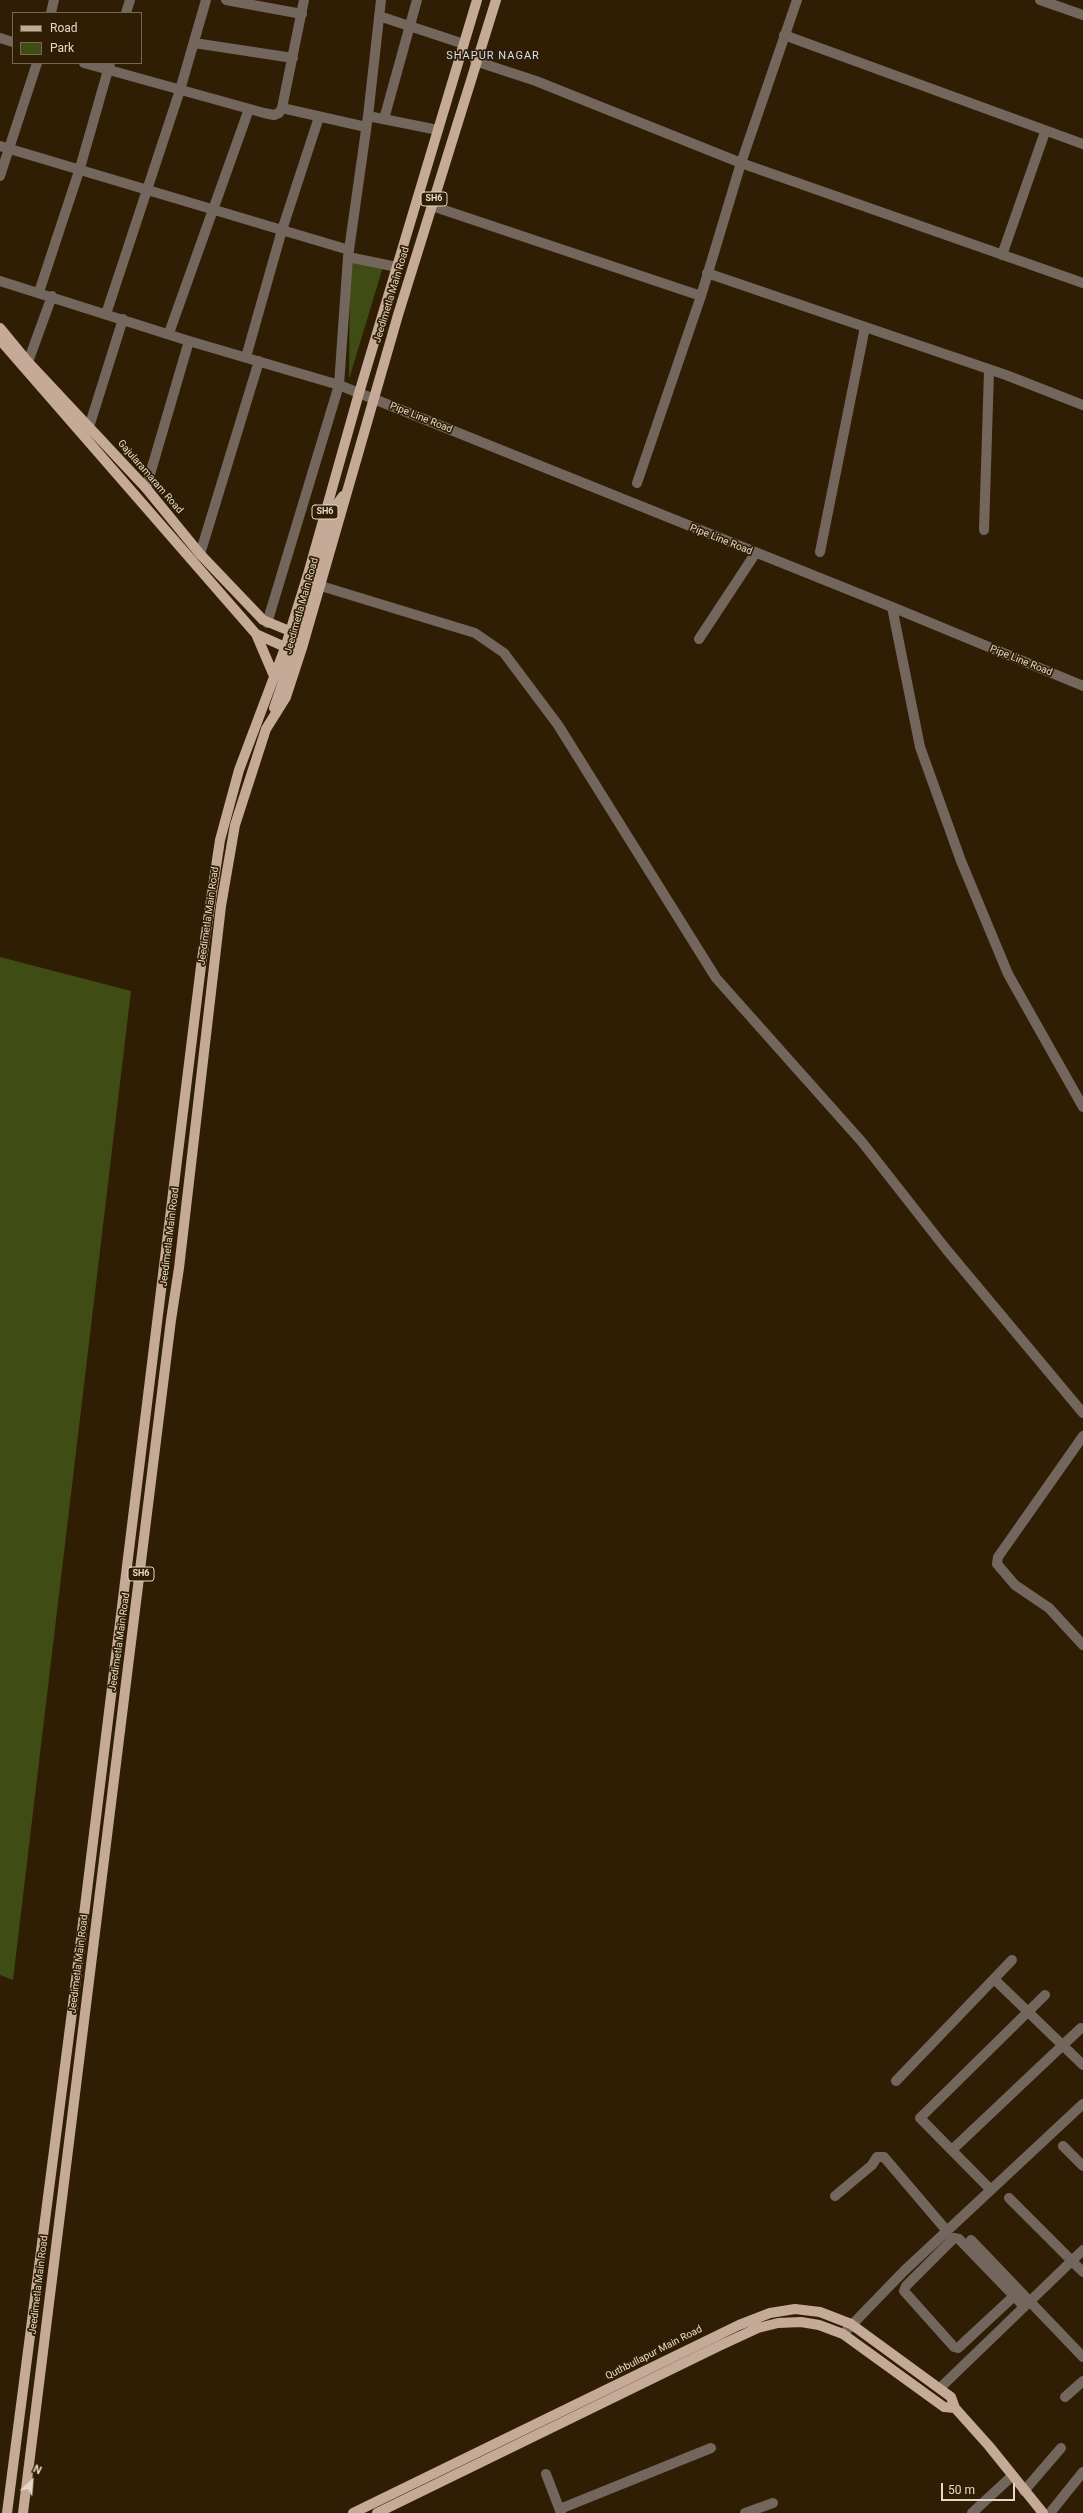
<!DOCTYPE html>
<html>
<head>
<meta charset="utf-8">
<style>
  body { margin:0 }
  #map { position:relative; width:1083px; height:2513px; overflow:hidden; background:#301e04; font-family:Roboto,sans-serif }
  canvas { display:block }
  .legend { position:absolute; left:12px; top:12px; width:130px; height:52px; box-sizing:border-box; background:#301e04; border:1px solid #786853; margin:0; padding:5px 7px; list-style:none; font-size:12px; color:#e5d8c9 }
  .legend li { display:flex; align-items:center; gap:8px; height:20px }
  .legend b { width:20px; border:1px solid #786853 }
  .north { position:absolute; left:12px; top:2461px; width:40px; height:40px; -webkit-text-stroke:3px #301e04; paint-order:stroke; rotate:26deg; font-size:11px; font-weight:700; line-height:16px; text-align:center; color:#e5d8c9 }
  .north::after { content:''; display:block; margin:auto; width:14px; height:18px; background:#e5d8c9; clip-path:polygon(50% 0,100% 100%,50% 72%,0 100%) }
  .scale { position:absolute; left:941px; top:2483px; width:74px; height:18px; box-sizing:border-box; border:2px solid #e5d8c9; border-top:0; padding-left:5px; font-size:12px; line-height:14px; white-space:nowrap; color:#e5d8c9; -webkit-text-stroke:3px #301e04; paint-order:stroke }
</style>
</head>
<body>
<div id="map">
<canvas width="1083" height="2513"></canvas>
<ul class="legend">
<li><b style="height:5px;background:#c6aa98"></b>Road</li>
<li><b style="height:11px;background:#3f4c14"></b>Park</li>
</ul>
<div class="north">N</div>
<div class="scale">50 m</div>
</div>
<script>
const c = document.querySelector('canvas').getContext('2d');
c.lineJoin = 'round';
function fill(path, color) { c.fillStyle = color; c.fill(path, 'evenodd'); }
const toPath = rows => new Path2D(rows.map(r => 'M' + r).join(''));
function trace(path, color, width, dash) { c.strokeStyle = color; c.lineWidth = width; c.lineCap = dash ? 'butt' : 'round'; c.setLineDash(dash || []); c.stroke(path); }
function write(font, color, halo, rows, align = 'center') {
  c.font = font + ' Roboto,sans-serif'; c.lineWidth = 3.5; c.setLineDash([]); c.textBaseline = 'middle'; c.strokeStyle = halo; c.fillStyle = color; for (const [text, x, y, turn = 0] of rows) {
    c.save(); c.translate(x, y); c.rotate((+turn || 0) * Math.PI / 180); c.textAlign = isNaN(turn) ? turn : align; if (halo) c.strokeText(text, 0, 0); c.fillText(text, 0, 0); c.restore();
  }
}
fill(toPath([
  [350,260,383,267,349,379],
  [0,957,131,991,13,1980,0,1975]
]), '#3f4c14');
trace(toPath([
  [226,0,302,14],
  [1040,0,1083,15],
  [51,13,54,0],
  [126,13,130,0],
  [379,16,464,44],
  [784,35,1083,144],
  [0,38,13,42],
  [194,43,293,58],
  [475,61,536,81,741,163,1083,283],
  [84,63,264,113,274,115,279,113,282,108,366,127],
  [282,108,304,0],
  [368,116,438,130],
  [384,119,417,0],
  [0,146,349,250],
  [0,176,37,63],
  [432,206,701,296],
  [1002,255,1045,132],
  [348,257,397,267],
  [707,273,1006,375,1083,405],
  [0,281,189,341,339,385,892,607,1083,686],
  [39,292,80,168,110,63],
  [106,314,180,90,206,0],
  [169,333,249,109],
  [246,357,282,230,319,117],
  [28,362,52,296],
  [89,427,123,319],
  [637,483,701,296,741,163,797,0],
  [146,488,189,341],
  [984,530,989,371],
  [820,552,865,327],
  [200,554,259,361],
  [321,586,475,633,504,653,558,725,716,978,862,1142,946,1249,1083,1413],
  [892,607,920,747,961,861,1008,974,1083,1107],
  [267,623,339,385,348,257,368,116,381,0],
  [699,639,755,554],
  [1083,1436,998,1557,997,1564,1015,1585,1049,1608,1083,1645],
  [994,1979,1083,2065],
  [896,2081,1012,1960],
  [1063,2146,1083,2166],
  [953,2149,1081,2028],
  [991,2190,920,2118,1045,1995],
  [835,2196,872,2165,877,2157,884,2157,947,2231],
  [1009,2198,1083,2272],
  [971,2240,1083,2357],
  [1014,2296,958,2348,954,2347,904,2291,906,2286,954,2238,959,2239,1014,2296,1019,2301,1024,2307],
  [843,2334,904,2271,1083,2104],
  [940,2388,1083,2250],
  [1065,2397,1083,2381],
  [546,2474,561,2513],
  [1024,2491,1061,2448],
  [560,2509,711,2448],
  [745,2513,773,2503],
  [972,2513,1012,2476],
  [1050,2513,1083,2472]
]), '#73665d', 10);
trace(toPath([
  [0,328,28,362,146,488,200,554,263,620,297,634],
  [0,340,256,634,294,651],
  [256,634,274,676],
  [274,708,299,635,335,507,343,496],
  [7,2513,72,2012,201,966,220,840,239,770,285,648,308,574,359,393,477,0],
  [23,2513,171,1320,179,1268,221,906,235,825,266,729,286,697,302,648,398,315,496,0],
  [353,2513,739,2325,770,2313,795,2309,820,2312,851,2324,951,2397,955,2408,989,2446,1043,2513],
  [377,2513,719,2346,758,2328,778,2323,801,2322,819,2325,843,2334,944,2407,955,2408]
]), '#c6aa98', 10);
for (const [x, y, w] of [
  [434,199,26],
  [325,512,26],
  [141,1574,26]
]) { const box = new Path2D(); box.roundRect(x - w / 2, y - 7, w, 14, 3); c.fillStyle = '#301e04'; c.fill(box); trace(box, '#e5d8c9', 1); }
write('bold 9px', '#e5d8c9', null, [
  ["SH6",434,199],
  ["SH6",325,512],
  ["SH6",141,1574]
]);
write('10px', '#e5d8c9', '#301e04', [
  ["Jeedimetla Main Road",392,295,-73],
  ["Pipe Line Road",421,418,22],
  ["Gajularamaram Road",150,477,49],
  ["Pipe Line Road",721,540,22],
  ["Jeedimetla Main Road",302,606,-74],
  ["Pipe Line Road",1021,661,22],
  ["Jeedimetla Main Road",209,916,-82],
  ["Jeedimetla Main Road",170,1237,-83],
  ["Jeedimetla Main Road",120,1642,-82],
  ["Jeedimetla Main Road",79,1964,-83],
  ["Jeedimetla Main Road",39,2285,-83],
  ["Quthbullapur Main Road",654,2353,-27]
]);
c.letterSpacing = '1px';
write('11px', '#d5defb', '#301e04', [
  ["SHAPUR NAGAR",493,56]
]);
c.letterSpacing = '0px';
</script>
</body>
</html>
